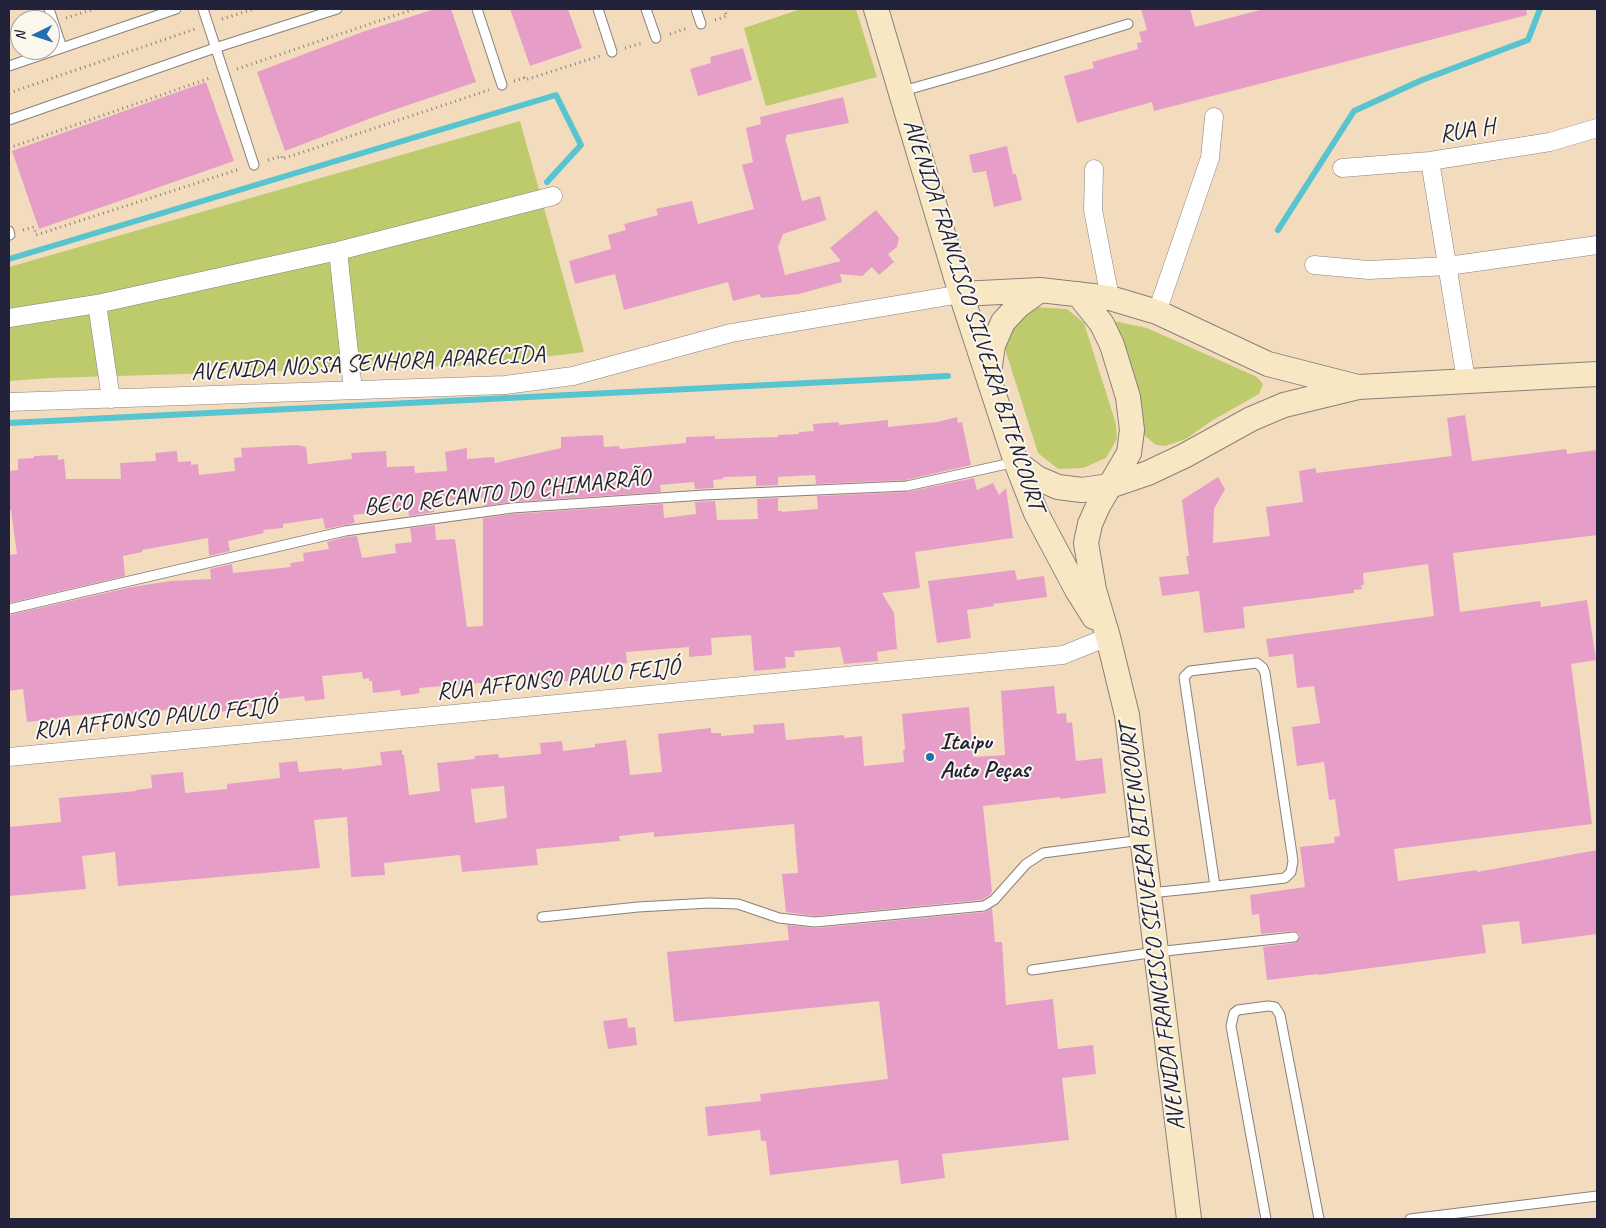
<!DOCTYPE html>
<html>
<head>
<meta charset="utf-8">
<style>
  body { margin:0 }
  #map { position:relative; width:1606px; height:1228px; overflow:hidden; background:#f3dcbd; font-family:Caveat,sans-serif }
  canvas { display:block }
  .frame { position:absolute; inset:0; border:10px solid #22223b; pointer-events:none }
  .north { position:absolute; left:10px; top:10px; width:50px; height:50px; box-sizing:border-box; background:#fbf7ec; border:1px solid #a4a2a5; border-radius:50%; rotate:266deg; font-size:14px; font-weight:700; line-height:20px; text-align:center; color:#22223b }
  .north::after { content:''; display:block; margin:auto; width:18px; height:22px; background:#1f6fb2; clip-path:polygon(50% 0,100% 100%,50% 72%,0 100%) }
</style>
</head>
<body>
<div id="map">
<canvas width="1606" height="1228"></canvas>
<div class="frame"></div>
<div class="north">N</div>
</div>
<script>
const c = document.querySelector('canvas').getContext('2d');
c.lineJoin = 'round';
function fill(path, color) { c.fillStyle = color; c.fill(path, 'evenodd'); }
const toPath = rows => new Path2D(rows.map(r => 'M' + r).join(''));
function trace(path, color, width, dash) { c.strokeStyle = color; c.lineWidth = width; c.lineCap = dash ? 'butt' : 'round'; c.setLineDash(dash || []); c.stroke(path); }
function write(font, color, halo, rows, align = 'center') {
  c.font = font + ' Caveat,sans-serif'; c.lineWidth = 4; c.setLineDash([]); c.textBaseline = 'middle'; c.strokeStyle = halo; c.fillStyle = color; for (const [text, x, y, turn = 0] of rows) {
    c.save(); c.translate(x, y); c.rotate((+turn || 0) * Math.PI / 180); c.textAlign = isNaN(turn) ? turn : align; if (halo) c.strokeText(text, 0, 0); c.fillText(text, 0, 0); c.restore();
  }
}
fill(toPath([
  [801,9,856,9,877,77,766,106,744,28],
  [520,121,584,352,481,365,51,378,9,381,9,267],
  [1036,307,1067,309,1084,323,1116,424,1117,439,1106,458,1083,468,1058,469,1038,453,1005,349,1014,320],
  [1109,320,1147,328,1257,377,1263,384,1259,394,1213,420,1186,439,1165,446,1156,445,1145,436]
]), '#becb6d');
trace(toPath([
  [1278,230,1354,111,1422,80,1528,40,1540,9],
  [9,259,556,95,581,145,547,182],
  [9,423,948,376]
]), '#57c4cf', 6);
fill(toPath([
  [435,9,451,9,476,82,379,115,285,151,257,72,365,31],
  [510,9,568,9,582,48,530,66],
  [1141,9,1190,9,1195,27,1264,9,1526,9,1527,15,1154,111,1152,102,1077,123,1064,76,1094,68,1092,62,1138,49,1137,43,1142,42,1139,32,1147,30],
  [743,48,752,80,698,96,690,69,711,63,710,57],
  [206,82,234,161,39,229,12,151],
  [843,97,849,123,786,135,787,138,785,138,802,201,820,196,826,220,783,234,778,247,785,275,841,261,830,248,876,210,899,238,897,247,888,254,894,262,879,275,872,267,862,276,840,274,842,282,799,294,761,298,760,294,733,301,728,282,624,310,615,274,575,284,569,261,611,249,608,235,626,230,624,224,658,215,656,209,692,201,698,224,754,209,742,165,753,162,746,128,761,124,760,117],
  [1007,146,1013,174,1016,174,1022,200,994,207,986,171,973,173,969,155],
  [1465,415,1472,461,1566,449,1567,454,1597,450,1597,535,1453,553,1460,612,1540,601,1541,607,1587,600,1596,660,1571,664,1592,824,1394,849,1398,881,1477,870,1477,872,1597,850,1597,934,1522,944,1519,921,1482,925,1486,953,1318,975,1318,974,1267,980,1263,947,1295,943,1299,940,1300,936,1299,933,1294,931,1261,934,1259,914,1252,915,1250,895,1305,887,1300,847,1335,843,1334,837,1340,836,1335,799,1329,800,1324,762,1297,766,1292,727,1320,723,1314,686,1297,688,1293,654,1269,657,1266,639,1434,616,1428,564,1363,573,1364,585,1361,585,1362,589,1354,590,1354,593,1243,607,1245,628,1204,633,1199,591,1162,596,1159,577,1189,574,1186,556,1189,556,1182,500,1218,477,1225,489,1214,509,1213,543,1270,536,1266,507,1303,502,1299,471,1316,468,1316,473,1452,456,1447,418],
  [957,417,958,423,962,422,971,465,906,480,816,484,815,475,778,477,778,485,756,486,756,476,723,477,723,479,713,480,714,488,695,489,694,482,660,485,661,492,512,502,484,506,484,498,449,500,450,505,434,506,434,512,409,516,408,509,353,515,355,523,325,529,323,518,283,524,283,528,263,530,264,533,228,541,230,551,209,556,208,538,142,550,142,552,123,556,125,576,9,603,9,555,17,554,11,510,9,511,9,471,18,470,18,459,34,458,34,456,58,455,58,460,64,459,66,479,121,479,120,463,156,461,155,453,177,451,178,462,191,461,191,465,198,464,199,475,235,471,234,458,242,457,241,448,297,445,306,447,308,464,352,459,351,453,386,451,387,467,414,466,415,473,447,471,445,452,467,448,467,459,494,457,495,463,561,448,561,437,603,435,604,447,619,446,620,449,686,443,686,437,715,436,715,439,778,437,778,435,799,434,799,432,814,431,813,424,839,422,839,425,888,420,888,427,937,422],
  [974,478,977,490,993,483,999,495,1006,488,1013,538,915,552,920,588,882,593,894,613,897,649,877,652,878,661,844,664,840,647,794,651,795,657,785,657,786,668,754,671,751,635,711,638,712,655,689,657,689,647,626,652,627,663,586,667,587,679,525,685,524,676,492,679,492,682,419,688,420,693,401,696,400,690,373,693,372,681,369,681,369,678,363,679,362,672,322,676,325,699,305,701,304,696,253,702,254,708,209,713,208,705,187,707,187,706,142,714,142,717,120,721,118,711,61,717,61,719,27,722,23,689,9,691,9,615,132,587,171,581,211,579,210,569,232,564,233,573,291,567,290,563,304,561,303,553,329,549,327,542,346,537,357,536,362,558,396,553,395,544,412,542,410,528,435,525,436,540,455,539,467,627,483,626,483,518,513,514,663,504,664,518,696,514,695,502,715,501,717,520,758,519,757,499,778,498,778,511,782,511,782,512,818,509,817,496,907,492],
  [1015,570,1017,580,1044,576,1047,597,993,604,994,606,967,610,971,638,937,643,928,581],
  [1054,686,1057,714,1066,713,1067,723,1072,722,1076,761,1102,758,1106,793,1060,799,1060,797,983,806,992,891,990,895,982,900,815,916,786,912,782,874,798,873,794,824,654,837,654,832,619,836,620,841,536,849,538,865,462,872,460,855,384,863,385,875,351,877,347,817,314,820,320,868,118,886,115,852,82,856,86,889,9,896,9,827,61,822,59,798,136,791,136,790,152,788,151,775,183,772,185,793,227,789,227,784,280,778,279,763,297,761,299,772,342,768,342,770,382,765,380,752,402,750,402,755,404,755,409,795,440,791,437,763,475,759,474,756,498,754,499,758,541,754,540,743,562,741,563,751,595,747,595,744,626,740,630,775,662,772,658,734,711,728,711,733,721,733,721,736,754,733,753,725,784,723,786,740,844,735,844,738,862,736,864,766,904,762,903,750,905,750,902,714,969,707,973,757,1005,755,1001,691],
  [504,786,507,818,475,823,471,789],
  [992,908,995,942,1002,942,1006,1005,1053,999,1058,1049,1093,1045,1096,1074,1062,1078,1069,1140,942,1154,945,1178,901,1184,898,1160,770,1175,766,1141,761,1141,760,1130,708,1136,705,1107,761,1101,760,1094,888,1079,879,1001,674,1022,667,952,789,940,787,925,816,928,985,912],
  [627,1018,628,1028,635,1027,637,1045,608,1049,603,1021]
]), '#e69ec8');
const service = toPath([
  [49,9,62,48],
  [203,9,254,165],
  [477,9,502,85],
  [598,9,612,52],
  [646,9,656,38],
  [696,9,701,24],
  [9,66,176,9],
  [903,91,987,67,1128,24],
  [9,120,215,48,337,9],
  [9,231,10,235],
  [9,609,345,531,512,508,704,495,907,486,1016,462],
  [1149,893,1190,889,1260,881,1285,878,1291,872,1293,861,1265,673,1263,668,1257,663,1190,671,1184,677,1215,886],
  [542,917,638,907,709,903,738,904,779,918,815,922,984,906,994,900,1026,864,1043,853,1142,840],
  [1032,970,1156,952,1294,937],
  [1266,1219,1231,1026,1234,1013,1238,1010,1268,1006,1275,1007,1280,1015,1319,1219],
  [1410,1219,1597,1196]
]);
const minor = toPath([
  [1430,161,1466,380],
  [1342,168,1430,161,1550,142,1597,128],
  [1094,169,1093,210,1110,298],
  [338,251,353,390],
  [1314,265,1369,270,1448,266,1597,245],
  [97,304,111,399],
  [1157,312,1210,158,1214,117],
  [9,318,97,304,338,251,553,196],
  [9,402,505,385,573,376,731,333,961,294],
  [9,757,1063,655,1108,637]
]);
const secondary = toPath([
  [876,9,961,294,1016,462,1036,513,1077,590,1094,617],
  [961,294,1040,290,1110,298,1157,312,1268,364,1354,386],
  [1078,294,1102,324,1112,345,1128,397,1132,430,1129,453,1098,506,1090,524,1086,543,1094,590,1108,637,1127,715,1189,1219],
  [989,373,993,345,1003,322,1018,306,1040,290],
  [1016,462,1037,478,1058,487,1082,490,1110,486,1148,473,1184,456,1251,419,1284,405,1358,387,1597,374]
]);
trace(service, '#8a7f7c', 11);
trace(minor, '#8a7f7c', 19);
trace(secondary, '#8a7f7c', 26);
trace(toPath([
  [66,18,94,9],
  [222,19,254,9],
  [715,20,727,16,724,9],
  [670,34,688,28],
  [9,38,20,34],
  [625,48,643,43],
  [237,69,414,9],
  [514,81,524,78,525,80,600,56],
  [9,93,195,29],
  [9,148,210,78],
  [268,160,282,156,282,159,489,90],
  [23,230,34,227,36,235,240,169]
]), '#8a7f7c', 3, [1, 4]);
trace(service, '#fff', 9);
trace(minor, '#fff', 18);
trace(secondary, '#f7e8c3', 24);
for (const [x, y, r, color] of [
  [930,757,5,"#1f6fb2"]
]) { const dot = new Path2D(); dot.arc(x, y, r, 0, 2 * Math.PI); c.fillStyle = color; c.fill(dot); trace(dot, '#fbf7ec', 2); }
write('24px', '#22223b', '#fbf7ec', [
  ["RUA H",1467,131,-9],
  ["AVENIDA FRANCISCO SILVEIRA BITENCOURT",973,315,72],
  ["AVENIDA NOSSA SENHORA APARECIDA",368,364,-3],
  ["BECO RECANTO DO CHIMARRÃO",507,493,-6],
  ["RUA AFFONSO PAULO FEIJÓ",558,680,-6],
  ["RUA AFFONSO PAULO FEIJÓ",155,719,-6],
  ["AVENIDA FRANCISCO SILVEIRA BITENCOURT",1153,927,-97]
]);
write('bold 24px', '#22223b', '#fbf7ec', [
  ["Itaipu",940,743],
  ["Auto Peças",940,771]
], 'left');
</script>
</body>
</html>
